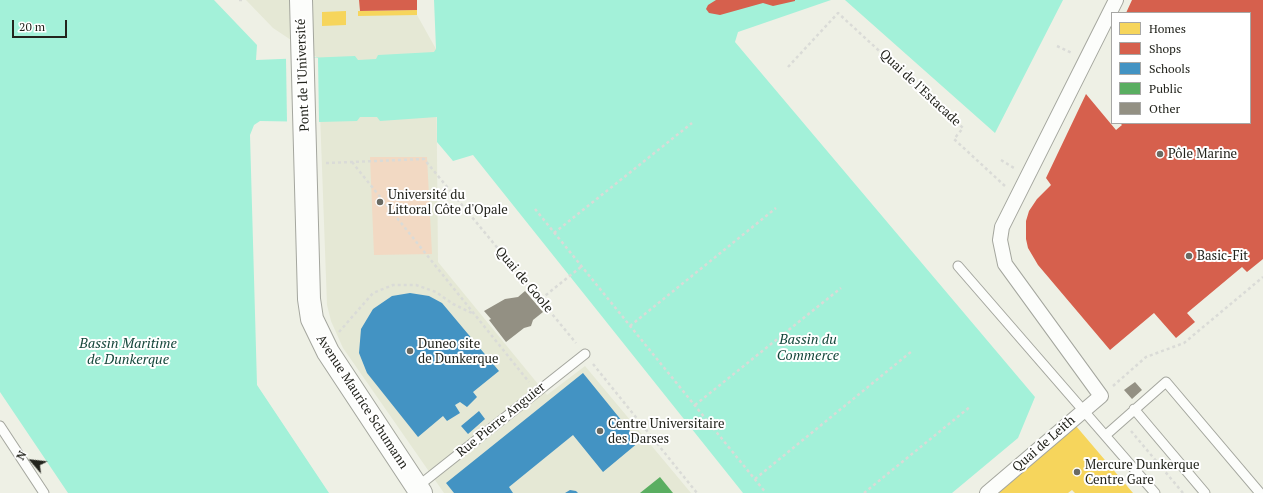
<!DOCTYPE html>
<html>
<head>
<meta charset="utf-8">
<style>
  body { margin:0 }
  #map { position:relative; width:1263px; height:493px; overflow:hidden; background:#eef0e5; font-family:"PT Serif",serif }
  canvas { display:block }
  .legend { position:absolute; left:1111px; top:12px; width:140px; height:112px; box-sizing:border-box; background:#fff; border:1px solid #a7a7a5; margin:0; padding:5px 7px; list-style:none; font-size:12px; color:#23241d }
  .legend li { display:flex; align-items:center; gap:8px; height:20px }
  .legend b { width:20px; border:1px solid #a7a7a5 }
  .north { position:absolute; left:12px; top:441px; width:40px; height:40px; -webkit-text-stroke:3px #fff; paint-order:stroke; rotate:298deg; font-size:11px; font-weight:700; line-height:16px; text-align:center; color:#23241d }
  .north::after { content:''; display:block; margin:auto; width:14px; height:18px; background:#23241d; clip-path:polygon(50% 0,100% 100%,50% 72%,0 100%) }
  .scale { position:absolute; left:12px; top:20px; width:55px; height:18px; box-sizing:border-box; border:2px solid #23241d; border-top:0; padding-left:5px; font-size:12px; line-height:14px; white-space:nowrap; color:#23241d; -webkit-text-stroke:3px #fff; paint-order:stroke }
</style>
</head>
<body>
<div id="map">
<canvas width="1263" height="493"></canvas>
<ul class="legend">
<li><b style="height:11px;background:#f6d55c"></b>Homes</li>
<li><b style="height:11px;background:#d6604d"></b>Shops</li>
<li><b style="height:11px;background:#4393c3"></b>Schools</li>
<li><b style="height:11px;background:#5aae61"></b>Public</li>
<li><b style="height:11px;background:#939083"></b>Other</li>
</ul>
<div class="north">N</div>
<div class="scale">20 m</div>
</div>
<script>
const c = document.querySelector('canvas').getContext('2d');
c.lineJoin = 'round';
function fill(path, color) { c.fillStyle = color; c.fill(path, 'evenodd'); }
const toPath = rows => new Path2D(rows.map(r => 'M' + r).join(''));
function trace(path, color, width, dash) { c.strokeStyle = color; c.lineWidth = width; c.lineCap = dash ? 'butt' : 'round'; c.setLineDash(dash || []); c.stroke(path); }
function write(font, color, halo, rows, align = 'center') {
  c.font = font + ' "PT Serif",serif'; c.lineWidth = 4; c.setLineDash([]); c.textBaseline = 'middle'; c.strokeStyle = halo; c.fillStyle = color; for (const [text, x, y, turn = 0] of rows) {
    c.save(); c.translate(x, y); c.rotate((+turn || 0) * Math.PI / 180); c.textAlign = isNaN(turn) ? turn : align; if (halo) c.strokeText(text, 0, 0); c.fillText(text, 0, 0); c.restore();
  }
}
fill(toPath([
  [246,0,417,0,417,15,436,49,438,262,547,395,585,366,691,493,444,493,343,348,331,321,327,305,318,58,273,28]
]), '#e5e8d5');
fill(toPath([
  [370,157,427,157,432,254,374,255]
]), '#f2d9c3');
fill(toPath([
  [0,0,214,0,257,45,256,60,355,56,358,60,376,59,378,55,434,52,436,49,434,0,831,0,738,32,735,42,1035,397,1018,438,952,493,743,493,473,155,453,161,437,142,437,117,380,121,377,117,360,117,357,121,319,122,260,121,254,125,250,135,257,385,329,493,68,493,0,392],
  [845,0,1063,0,995,133]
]), '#a3f1d9');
fill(toPath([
  [286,58,318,58,319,122,287,123]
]), '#eef0e5');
fill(toPath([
  [417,10,417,15,358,16,358,11],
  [346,11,346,25,322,26,322,12],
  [1076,426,1133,493,1075,493,1072,490,1068,493,998,493]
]), '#f6d55c');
fill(toPath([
  [359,0,417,0,417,10,360,11],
  [716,0,795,0,795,1,773,6,763,3,720,15,709,13,706,9,708,5],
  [1132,0,1263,0,1263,259,1247,272,1242,267,1187,313,1195,322,1176,338,1154,313,1110,350,1038,265,1028,248,1026,239,1026,221,1029,211,1037,199,1051,185,1046,178,1086,94,1116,130,1122,125,1120,123,1250,123,1250,13,1126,13]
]), '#d6604d');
fill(toPath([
  [410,293,429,296,442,303,499,371,473,392,477,397,467,407,460,402,455,405,460,413,447,421,443,416,418,437,367,373,359,353,361,329,373,309,392,296],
  [583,373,639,442,603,472,573,435,509,487,513,493,454,493,446,483],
  [479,411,485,419,468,434,461,426],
  [570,490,576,491,578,493,565,493]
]), '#4393c3');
fill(toPath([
  [660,477,673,493,640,493]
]), '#5aae61');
fill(toPath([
  [525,291,543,312,533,320,531,326,524,328,506,342,489,320,491,319,484,311,505,299,518,297],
  [1135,382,1142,390,1132,399,1124,390]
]), '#939083');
const service = toPath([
  [958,266,1155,493],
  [1134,409,1205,493],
  [0,426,44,493],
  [1106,435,1166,382,1260,493],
  [417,487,585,354]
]);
const pedestrian = toPath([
  [987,493,1101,396,1005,264,1000,240,1002,227,1116,0]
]);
const tertiary = toPath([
  [301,0,309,299,312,319,328,352,421,493]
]);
trace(service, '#a4a69e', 11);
trace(pedestrian, '#a4a69e', 16);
trace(tertiary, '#a4a69e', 24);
trace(toPath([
  [239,0,244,0],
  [1057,46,1072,53],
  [788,67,838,13,963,128,954,139,1006,187],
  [1001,160,1014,168],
  [352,162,529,382],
  [326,163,424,159,576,343],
  [535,209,766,493],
  [554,233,692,123],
  [541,299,582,266],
  [630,326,776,208],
  [339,332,373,293,393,285,416,285,436,292,453,304,474,314],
  [593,364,697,493],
  [1113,386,1146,357,1184,343,1263,277],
  [695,405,841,288],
  [1131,431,1183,493],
  [755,479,912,351],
  [864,493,971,406]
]), '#dadbd7', 2.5, [3, 3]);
trace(service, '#fcfdfb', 9);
trace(pedestrian, '#fcfdfb', 14);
trace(tertiary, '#fcfdfb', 22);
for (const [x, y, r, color] of [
  [1160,154,4,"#6a6b63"],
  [380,202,4,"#6a6b63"],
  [1189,256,4,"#6a6b63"],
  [410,351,4,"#6a6b63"],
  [600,431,4,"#6a6b63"],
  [1077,472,4,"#6a6b63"]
]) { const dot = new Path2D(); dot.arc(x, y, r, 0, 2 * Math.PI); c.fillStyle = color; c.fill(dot); trace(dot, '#fff', 1.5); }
write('13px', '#23241d', '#fff', [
  ["Pont de l'Université",303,75,-92],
  ["Quai de l'Estacade",920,88,43],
  ["Quai de Goole",524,280,50],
  ["Avenue Maurice Schumann",362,402,57],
  ["Rue Pierre Anguier",501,420,-39],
  ["Quai de Leith",1044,444,-41]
]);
write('13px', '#23241d', '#fff', [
  ["Pôle Marine",1168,154],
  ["Université du",388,195],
  ["Littoral Côte d'Opale",388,210],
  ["Basic-Fit",1197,256],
  ["Duneo site",418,344],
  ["de Dunkerque",418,359],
  ["Centre Universitaire",608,424],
  ["des Darses",608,439],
  ["Mercure Dunkerque",1085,465],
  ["Centre Gare",1085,480]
], 'left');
write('italic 14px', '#15473b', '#fff', [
  ["Bassin du",808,340],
  ["Commerce",808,356],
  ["Bassin Maritime",128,344],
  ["de Dunkerque",128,360]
]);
</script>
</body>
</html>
